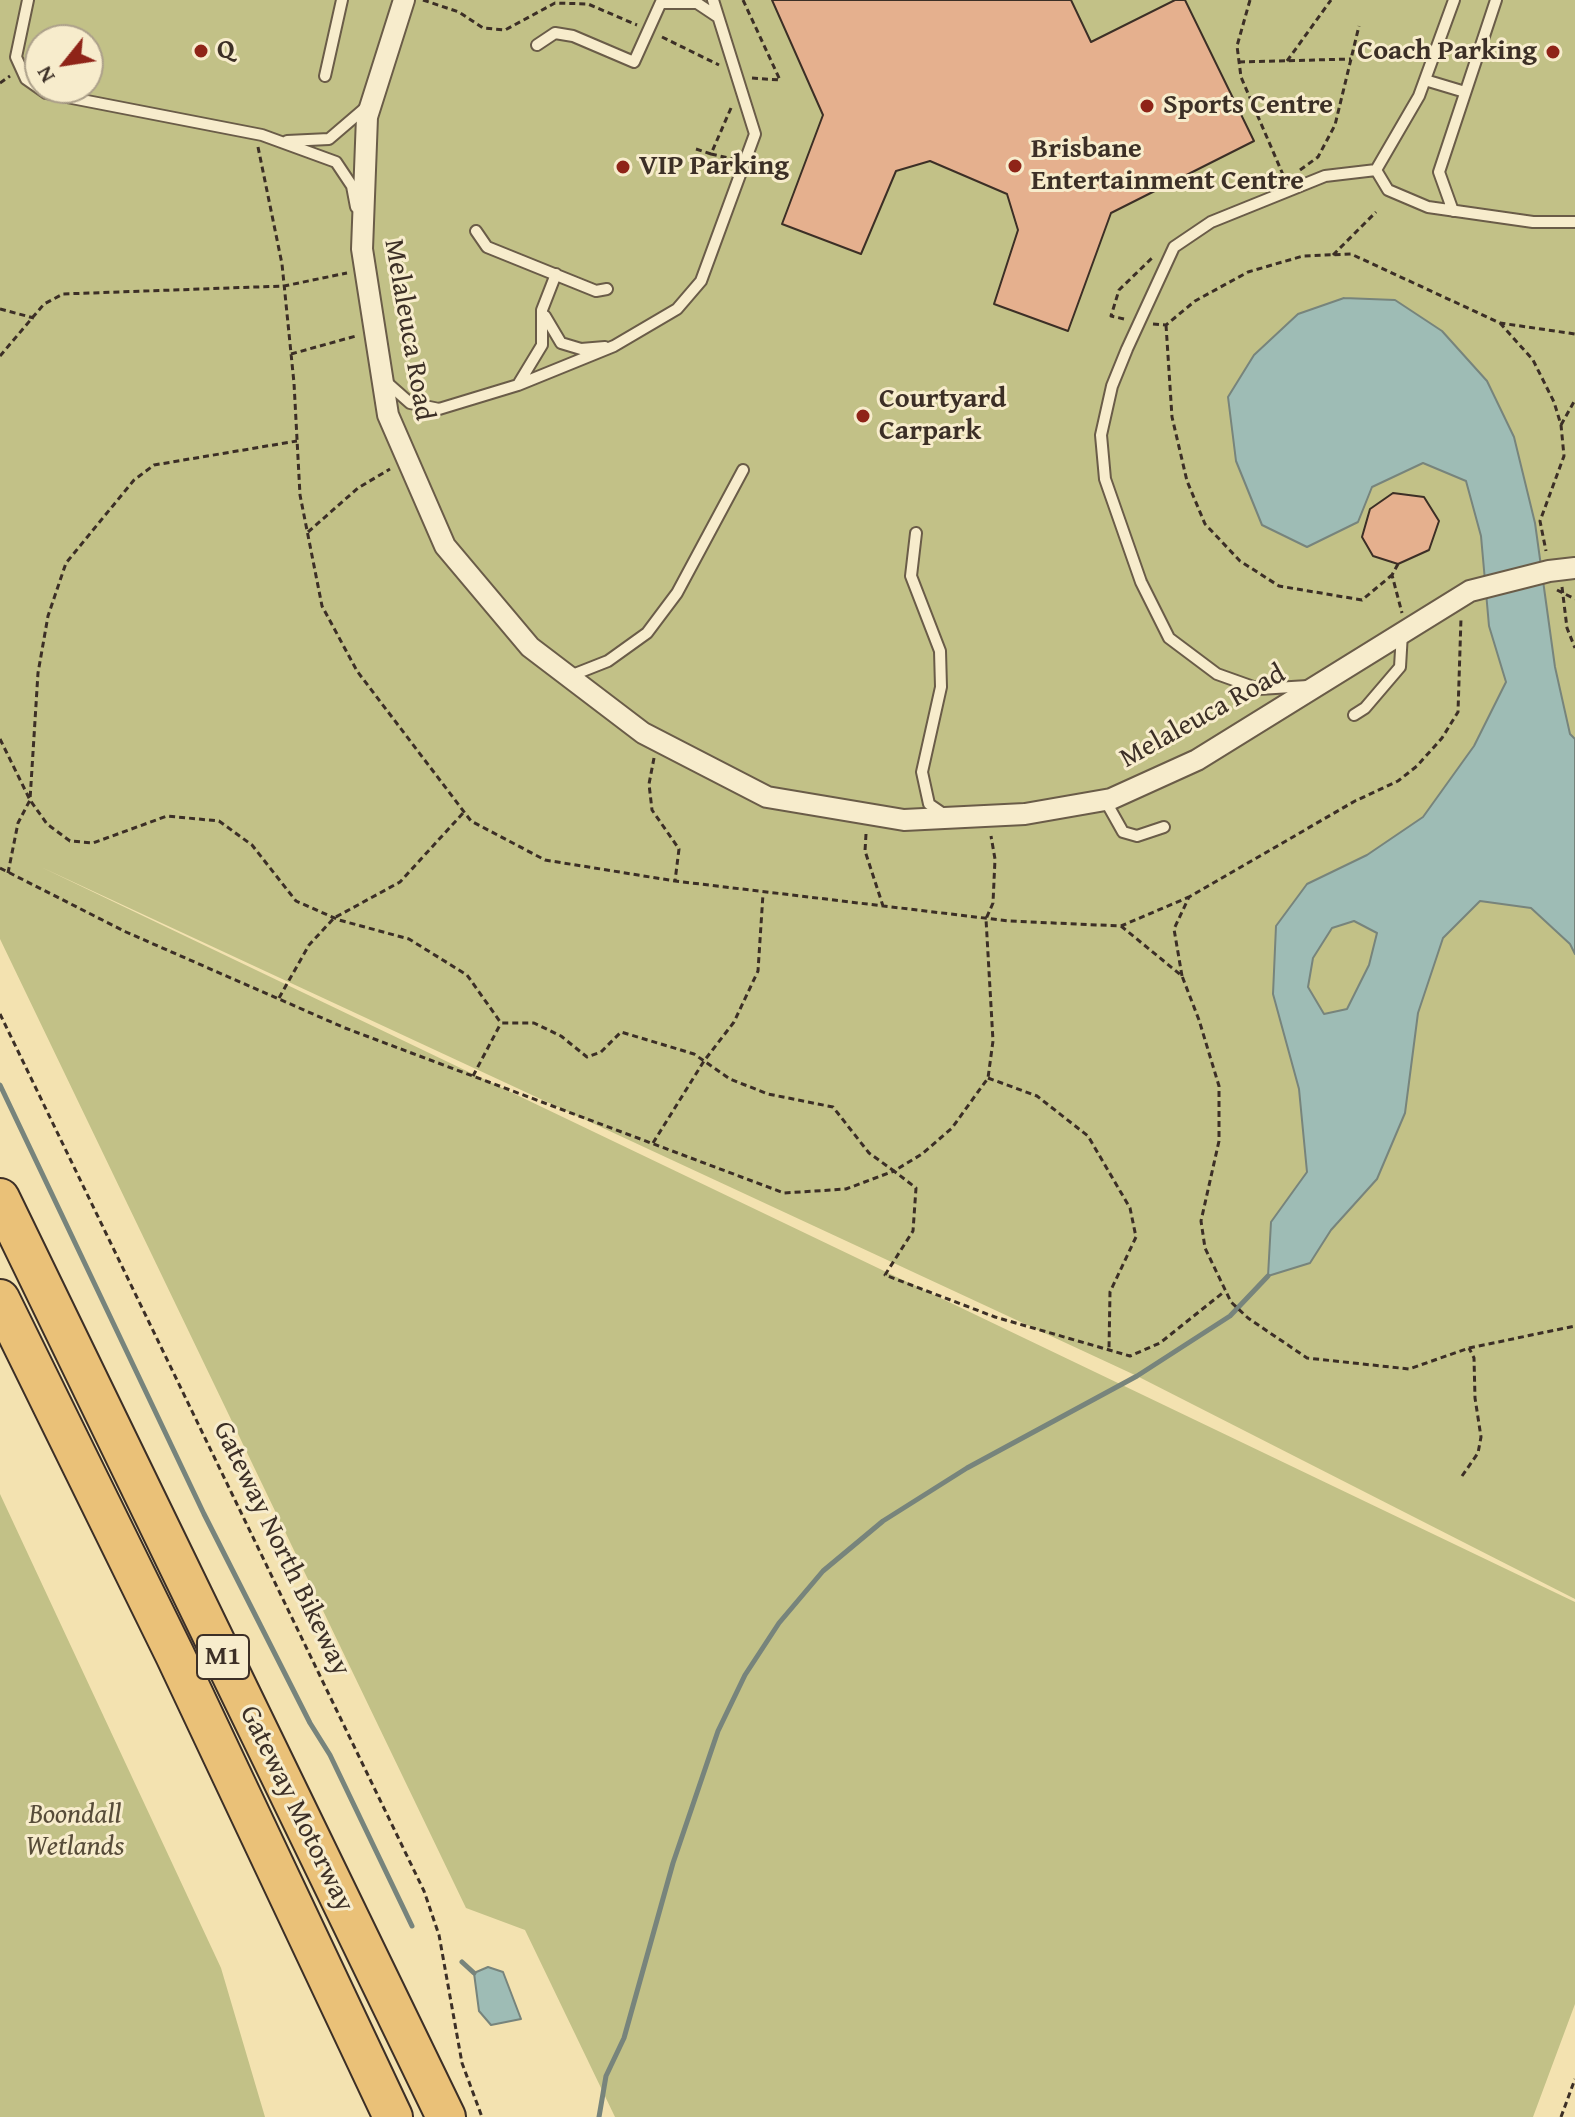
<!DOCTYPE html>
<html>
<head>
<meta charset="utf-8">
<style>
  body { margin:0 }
  #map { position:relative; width:1575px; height:2117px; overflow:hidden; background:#f3e2b0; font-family:"Gentium Book Plus",serif }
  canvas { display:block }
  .north { position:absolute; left:24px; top:24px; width:80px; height:80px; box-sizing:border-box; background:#f7eccc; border:2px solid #aca08a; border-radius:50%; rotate:240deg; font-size:22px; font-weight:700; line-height:32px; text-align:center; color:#3c2f26 }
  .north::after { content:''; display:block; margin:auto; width:28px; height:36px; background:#8f2418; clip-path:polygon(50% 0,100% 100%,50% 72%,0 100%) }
</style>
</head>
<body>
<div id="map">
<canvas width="1575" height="2117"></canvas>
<div class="north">N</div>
</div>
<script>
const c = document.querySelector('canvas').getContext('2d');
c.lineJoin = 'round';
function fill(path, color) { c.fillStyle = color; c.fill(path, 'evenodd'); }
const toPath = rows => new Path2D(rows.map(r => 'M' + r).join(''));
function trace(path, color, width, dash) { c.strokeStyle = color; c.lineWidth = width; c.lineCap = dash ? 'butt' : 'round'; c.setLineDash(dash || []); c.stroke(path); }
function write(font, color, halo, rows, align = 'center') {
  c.font = font + ' "Gentium Book Plus",serif'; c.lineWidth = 6; c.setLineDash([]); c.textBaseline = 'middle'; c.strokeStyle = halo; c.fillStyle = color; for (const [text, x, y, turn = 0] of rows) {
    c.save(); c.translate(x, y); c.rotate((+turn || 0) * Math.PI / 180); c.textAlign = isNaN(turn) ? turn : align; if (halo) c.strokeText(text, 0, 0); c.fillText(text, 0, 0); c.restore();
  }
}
fill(toPath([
  [0,0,1575,0,1575,1599,1137,1376,41,867,1575,1602,1575,2004,1533,2117,615,2117,525,1930,466,1908,0,939],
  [40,40,88,40,88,88,40,88],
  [0,1494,221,1968,265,2117,0,2117]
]), '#c2c187');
const water = toPath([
  [1344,298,1395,300,1442,331,1487,381,1514,437,1535,523,1555,667,1570,734,1575,739,1575,954,1570,944,1531,908,1480,901,1443,938,1418,1013,1405,1113,1377,1179,1331,1230,1310,1263,1268,1276,1271,1222,1307,1172,1299,1089,1273,994,1276,926,1307,884,1367,855,1423,817,1474,746,1506,682,1489,626,1481,536,1466,481,1423,463,1372,487,1358,522,1307,547,1262,525,1236,461,1228,397,1254,355,1298,314,1344,298],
  [1354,921,1377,933,1369,965,1347,1009,1324,1014,1308,987,1313,958,1332,928,1354,921],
  [488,1967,503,1972,521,2019,491,2025,479,2011,474,1973,488,1967]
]);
fill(water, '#9ebcb5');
trace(water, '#77847c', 2);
trace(toPath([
  [0,1085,204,1514,310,1723,330,1755,412,1926],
  [462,1962,474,1973],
  [599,2117,606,2076,624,2038,673,1863,718,1731,745,1675,779,1623,823,1571,883,1521,967,1468,1137,1376,1230,1316,1268,1276]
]), '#77847c', 5);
const building = toPath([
  [772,0,1071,0,1091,42,1175,0,1185,0,1254,141,1111,213,1068,331,994,304,1018,230,1007,194,930,161,896,171,861,254,782,224,823,115,772,0],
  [1393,493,1424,497,1439,521,1429,550,1398,564,1373,556,1362,537,1370,509,1393,493]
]);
fill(building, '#e5b08e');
trace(building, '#3c2f26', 2);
const lane = toPath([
  [28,0,16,57,26,79,46,93,262,135,336,162,352,186,356,207],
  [1454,0,1419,96,1376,170,1388,190,1428,207,1533,222,1575,222],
  [661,3,697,3,718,17],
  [537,45,555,33,573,36,634,62,662,0],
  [325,76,342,0],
  [1425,80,1465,92],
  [287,141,329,139,364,109],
  [1453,211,1439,172,1496,0],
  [476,231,487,247,596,291,607,289],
  [545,316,561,343,581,349,605,347],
  [384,380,410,403,439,409,518,385,614,346,677,309,701,281,755,134,713,0],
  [519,383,542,345,542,310,556,274],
  [916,533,911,576,940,651,941,687,922,772,929,804,945,815],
  [570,676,608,661,647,633,677,593,743,470],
  [1308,686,1259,689,1217,674,1169,638,1141,582,1105,479,1101,435,1112,386,1127,349,1174,247,1211,222,1325,176,1376,170],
  [1354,715,1365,708,1400,667,1402,633],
  [1105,800,1123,832,1137,836,1164,827]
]);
const street = toPath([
  [404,0,367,117,362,249,388,415,445,546,530,647,643,733,767,797,904,820,1025,814,1111,799,1197,760,1470,591,1549,571,1575,568]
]);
const highway = toPath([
  [0,1198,446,2117],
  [0,1299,175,1655,393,2117]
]);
trace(lane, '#6a5c48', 14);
trace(street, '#6a5c48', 24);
trace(highway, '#3c2f26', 42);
trace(toPath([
  [423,0,459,12,483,28,505,30,555,3,588,4,637,25],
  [743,0,780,80],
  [1250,0,1237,46,1241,77,1284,177],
  [662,37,719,65],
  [1287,61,1331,0],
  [1239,62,1351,59],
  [752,78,780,80],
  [0,83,10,76],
  [731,108,711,154,733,159],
  [258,147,282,264,294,383,300,495,322,606,357,671,471,821,545,860,675,881,1009,921,1121,926,1189,897],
  [696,149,711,154],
  [1300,170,1318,157,1335,125,1359,26],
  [1333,255,1376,212],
  [0,309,34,318],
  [1124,319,1111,316,1119,290,1153,257],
  [1500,323,1533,360,1554,402,1561,425,1564,456,1540,521,1546,551],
  [1153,324,1166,325,1195,301,1248,272,1303,256,1351,254,1500,323,1575,334],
  [1166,325,1172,417,1187,481,1205,524,1240,561,1279,586,1362,600,1392,575],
  [291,354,356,336],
  [0,356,44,304,63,294,284,286,347,273],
  [1561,425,1575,400],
  [308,532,358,488,390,469],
  [1398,564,1392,575,1402,613],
  [1562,587,1567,628,1575,648],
  [1557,590,1575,599],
  [0,739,30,800,47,824,70,841,93,843,167,816,219,821,252,845,296,901,339,920,409,939,467,975,501,1023,534,1023,561,1036,587,1057,601,1052,621,1032,694,1054,730,1079,768,1094,833,1107,869,1153,894,1171,922,1154,952,1128,988,1078,993,1041,986,919,993,903,995,859,991,836],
  [654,758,649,784,652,810,679,849,675,881],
  [866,834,865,851,883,906],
  [0,868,126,932,345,1028,784,1193,846,1189,894,1171,916,1188,913,1231,885,1275,995,1317,1130,1356,1160,1343,1225,1291],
  [8,873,18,823,30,800,38,673,48,616,66,563,134,480,154,465,297,441],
  [1121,926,1182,976,1199,1020,1219,1086,1219,1141,1201,1221,1205,1248,1231,1302,1248,1318,1307,1358,1409,1369,1469,1348,1575,1326],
  [1182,976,1174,929,1189,897,1355,801,1398,781,1417,766,1442,738,1458,712,1461,618],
  [279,998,309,945,334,918,400,882,464,812],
  [0,1014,424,1891,439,1935,462,2063,482,2117],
  [473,1076,501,1023],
  [988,1078,1037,1096,1088,1136,1130,1208,1136,1237,1110,1292,1109,1349],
  [653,1143,704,1061,734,1022,758,971,763,894],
  [1462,1476,1478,1453,1481,1437,1475,1398,1474,1358,1469,1348],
  [1561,2117,1575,2079]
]), '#3c2f26', 3, [6, 4]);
trace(lane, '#f7eccc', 10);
trace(street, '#f7eccc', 20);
trace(highway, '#eac178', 38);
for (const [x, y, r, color] of [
  [201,51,8,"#8f2418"],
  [1553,52,8,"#8f2418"],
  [1147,106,8,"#8f2418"],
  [1015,166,8,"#8f2418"],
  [623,167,8,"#8f2418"],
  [863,416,8,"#8f2418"]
]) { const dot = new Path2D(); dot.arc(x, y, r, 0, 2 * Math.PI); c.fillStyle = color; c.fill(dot); trace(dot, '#f7eccc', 3); }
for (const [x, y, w] of [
  [223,1657,52]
]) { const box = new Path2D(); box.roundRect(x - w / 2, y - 22, w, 44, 6); c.fillStyle = '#f7eccc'; c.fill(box); trace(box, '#3c2f26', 2); }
write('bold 26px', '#3c2f26', null, [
  ["M1",223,1657]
]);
write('bold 28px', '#3c2f26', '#f7eccc', [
  ["Q",217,51],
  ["Coach Parking",1537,52,"right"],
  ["Sports Centre",1163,106],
  ["Brisbane",1031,150],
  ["Entertainment Centre",1031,182],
  ["VIP Parking",639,167],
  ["Courtyard",879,400],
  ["Carpark",879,432]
], 'left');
write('28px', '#3c2f26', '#f7eccc', [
  ["Melaleuca Road",408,330,80],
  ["Melaleuca Road",1203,717,-29],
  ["Gateway North Bikeway",281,1549,64],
  ["Gateway Motorway",296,1809,64]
]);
write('italic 28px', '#574c39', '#f7eccc', [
  ["Boondall",75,1816],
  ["Wetlands",75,1848]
]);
</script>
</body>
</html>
